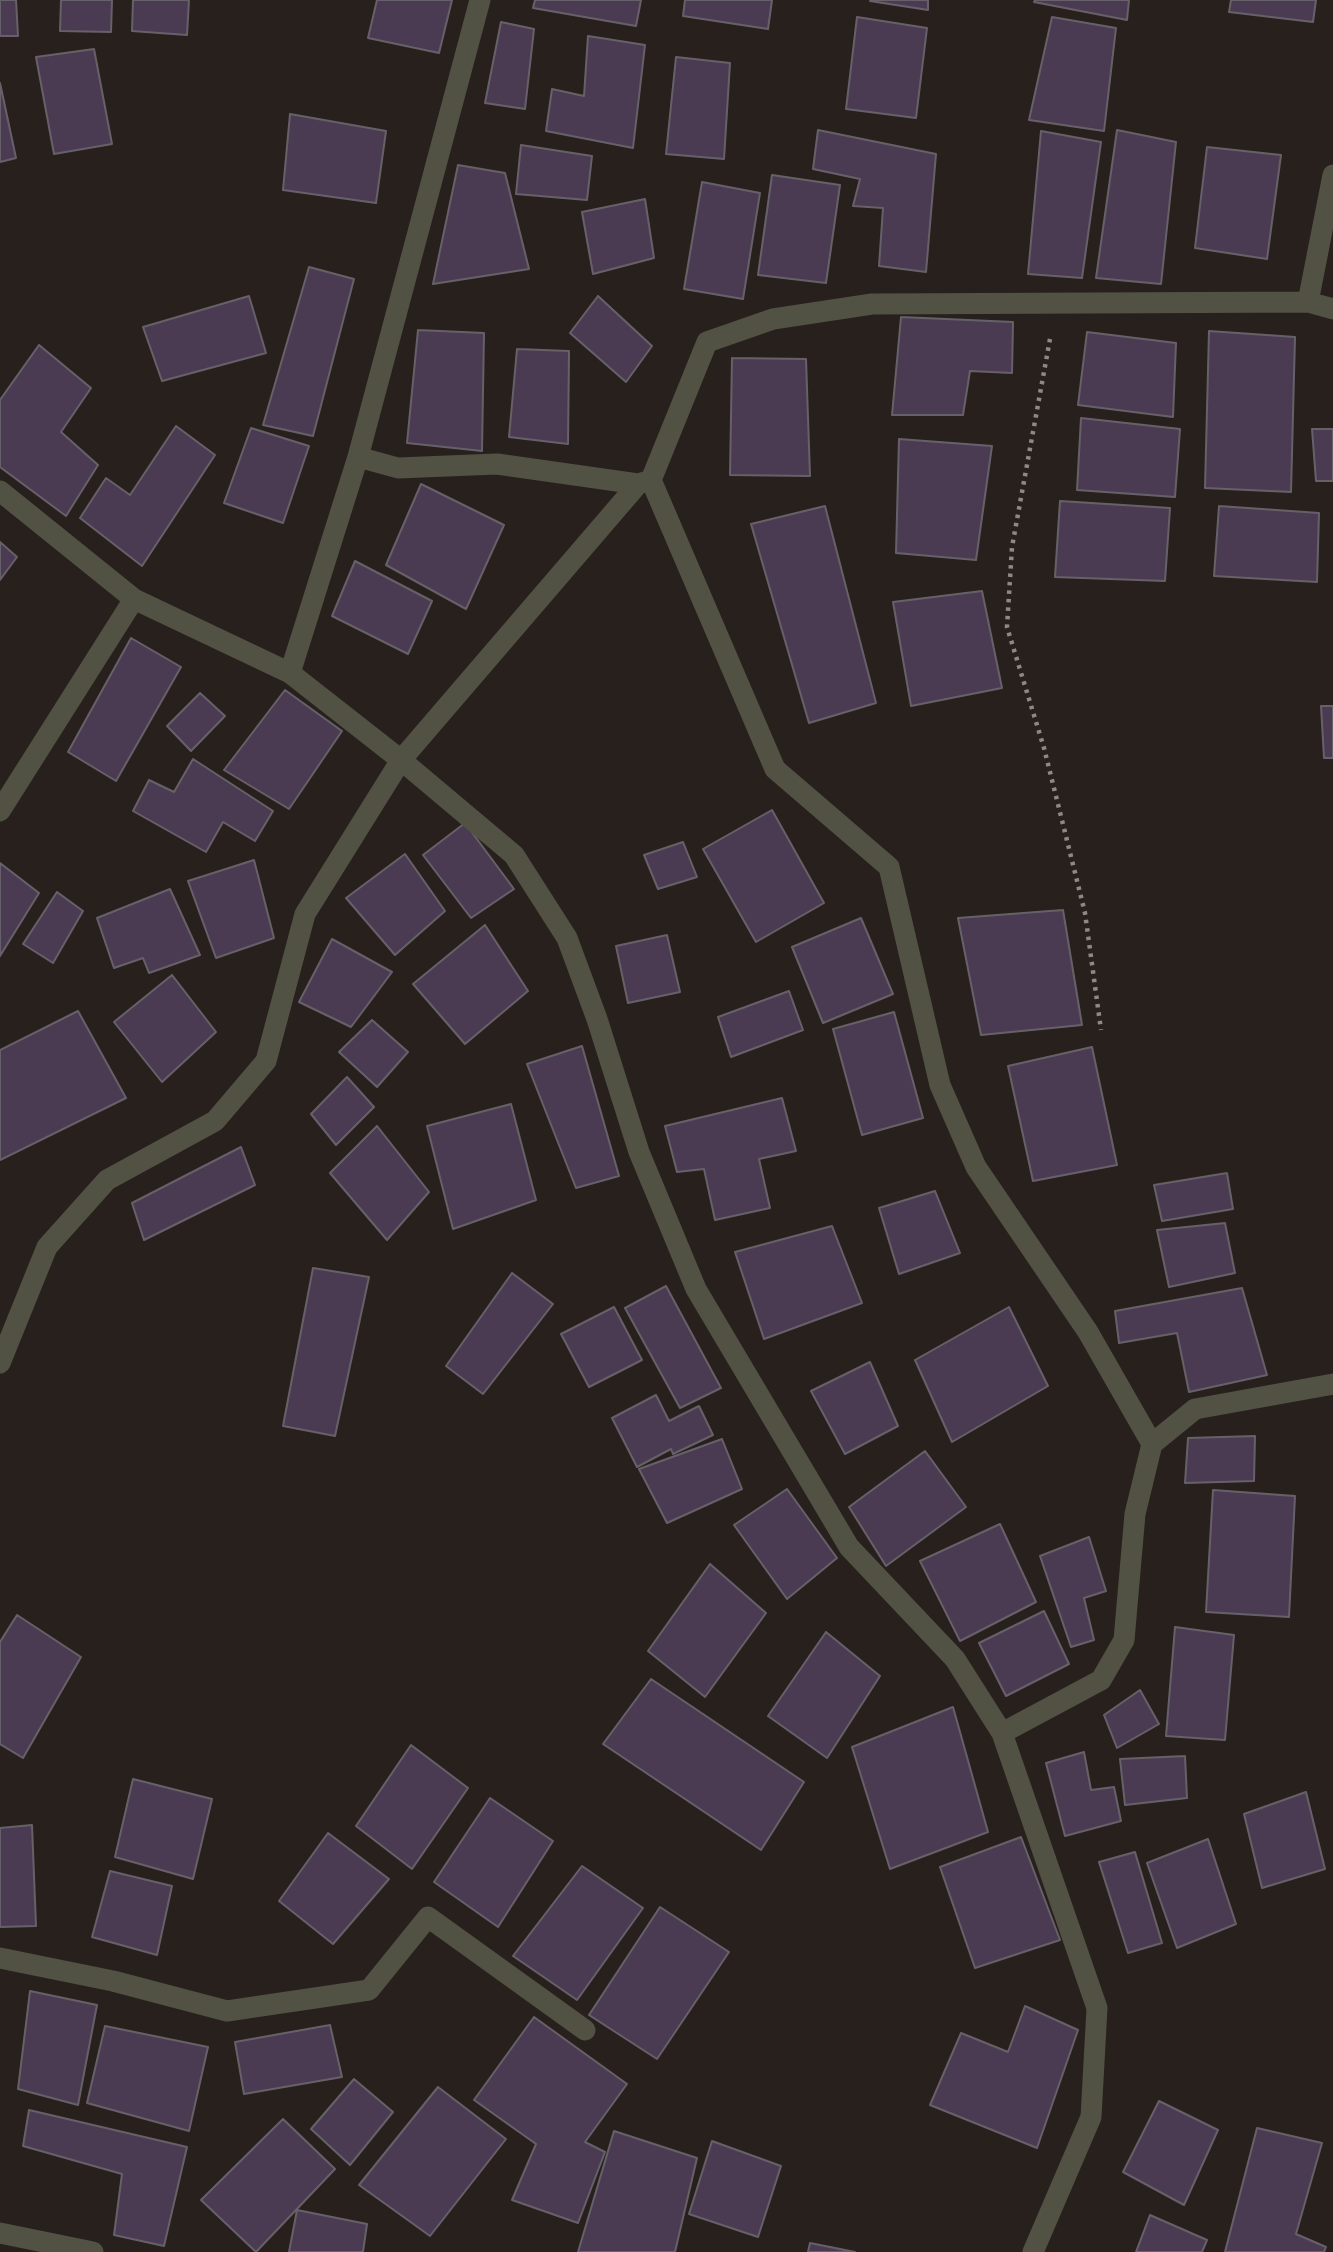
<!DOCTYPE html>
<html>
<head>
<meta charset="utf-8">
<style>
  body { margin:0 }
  canvas { display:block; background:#27201c }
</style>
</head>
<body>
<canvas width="1333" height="2252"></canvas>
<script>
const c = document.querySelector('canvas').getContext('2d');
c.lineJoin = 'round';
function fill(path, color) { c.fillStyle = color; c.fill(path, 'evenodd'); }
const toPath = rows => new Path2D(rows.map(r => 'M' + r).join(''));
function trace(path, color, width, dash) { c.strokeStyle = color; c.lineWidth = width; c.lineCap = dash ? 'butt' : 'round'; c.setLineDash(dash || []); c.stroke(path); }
const building = toPath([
  [0,0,16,0,18,36,0,36,0,0],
  [61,0,112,0,111,32,60,31,61,0],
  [133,0,189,0,187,35,132,31,133,0],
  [377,0,452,0,439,53,368,38,377,0],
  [535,0,641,0,636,26,533,8,535,0],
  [685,0,772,0,768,29,683,16,685,0],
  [871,0,928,0,928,10,870,1,871,0],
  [1035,0,1129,0,1127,20,1034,2,1035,0],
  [1231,0,1316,0,1313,22,1229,12,1231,0],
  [857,17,927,28,916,118,846,109,857,17],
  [1052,17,1116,28,1104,131,1029,120,1052,17],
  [501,22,534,29,525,109,485,103,501,22],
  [588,36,645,45,633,148,546,131,552,89,584,96,588,36],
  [94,49,112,144,54,154,36,57,94,49],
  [676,57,730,63,724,159,666,154,676,57],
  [0,83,16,158,0,162,0,83],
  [290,114,386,131,376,203,283,190,290,114],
  [818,130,936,154,926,272,879,266,883,208,853,206,860,179,813,169,818,130],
  [1117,130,1176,142,1161,284,1096,278,1117,130],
  [1041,131,1101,142,1082,278,1028,274,1041,131],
  [521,145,592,156,587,200,516,194,521,145],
  [1207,147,1281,155,1267,259,1195,248,1207,147],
  [458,165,505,173,529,269,433,284,458,165],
  [772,175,840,185,826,283,758,275,772,175],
  [702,182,760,193,743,299,684,289,702,182],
  [645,199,654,258,593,274,582,212,645,199],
  [309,267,354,279,313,436,263,425,309,267],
  [249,296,266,353,162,381,143,327,249,296],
  [598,296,652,346,626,382,570,333,598,296],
  [901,317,1013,322,1012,373,970,371,963,415,892,415,901,317],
  [418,330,484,333,482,451,407,443,418,330],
  [1209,331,1295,337,1291,492,1205,488,1209,331],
  [1087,332,1176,343,1173,417,1078,405,1087,332],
  [39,345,91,388,61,432,98,465,66,516,0,467,0,400,39,345],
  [517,349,569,351,568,444,509,437,517,349],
  [732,358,806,359,810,476,730,475,732,358],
  [1081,418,1180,429,1175,497,1077,490,1081,418],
  [176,426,215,455,142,566,80,518,106,478,130,495,176,426],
  [251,428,309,446,283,523,224,503,251,428],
  [1312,429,1333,429,1333,481,1316,481,1312,429],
  [899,439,992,446,976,560,896,553,899,439],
  [421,484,504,525,466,609,386,565,421,484],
  [1060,501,1170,508,1165,581,1055,577,1060,501],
  [825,506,876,703,809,723,751,524,825,506],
  [1219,506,1319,513,1317,582,1214,576,1219,506],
  [0,542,17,557,0,580,0,542],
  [355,561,432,601,408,654,332,616,355,561],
  [982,591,1002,688,911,706,893,602,982,591],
  [131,638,181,667,116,781,68,752,131,638],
  [285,690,342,731,289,809,224,770,285,690],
  [200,693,225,716,191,751,167,726,200,693],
  [1321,706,1333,706,1333,758,1324,758,1321,706],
  [193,759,273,811,255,841,223,822,206,852,133,811,149,780,174,792,193,759],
  [772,810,824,903,756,942,703,849,772,810],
  [465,823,514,889,471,918,423,855,465,823],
  [683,842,697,877,658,889,644,855,683,842],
  [405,854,445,911,395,955,346,898,405,854],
  [254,860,274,938,216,958,188,881,254,860],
  [0,863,39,893,0,956,0,863],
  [170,889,200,955,149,973,143,958,114,968,97,918,170,889],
  [57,892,83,911,53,963,23,944,57,892],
  [1063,910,1082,1025,981,1035,958,918,1063,910],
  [861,918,893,994,823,1023,792,947,861,918],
  [485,925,528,991,465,1044,413,984,485,925],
  [667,935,680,992,628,1003,616,946,667,935],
  [332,939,392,972,351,1027,299,1002,332,939],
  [172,975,216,1032,162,1082,114,1022,172,975],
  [789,991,803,1030,731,1057,718,1017,789,991],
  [78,1011,126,1098,0,1160,0,1050,78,1011],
  [894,1012,923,1118,862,1135,833,1029,894,1012],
  [372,1020,408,1052,377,1087,339,1052,372,1020],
  [582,1046,619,1176,576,1188,527,1064,582,1046],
  [1092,1047,1117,1165,1033,1181,1008,1066,1092,1047],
  [347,1077,374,1107,336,1145,311,1114,347,1077],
  [782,1098,796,1151,759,1159,770,1208,715,1220,704,1169,677,1172,665,1126,782,1098],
  [511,1104,536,1200,453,1229,427,1126,511,1104],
  [377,1126,429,1192,387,1240,330,1173,377,1126],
  [241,1147,255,1185,144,1240,132,1203,241,1147],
  [1227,1173,1233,1209,1162,1221,1154,1185,1227,1173],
  [935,1191,960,1253,899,1274,879,1208,935,1191],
  [1225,1223,1235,1273,1169,1287,1157,1230,1225,1223],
  [832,1226,862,1303,764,1339,735,1252,832,1226],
  [313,1268,369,1277,335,1436,283,1426,313,1268],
  [512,1273,553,1304,483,1394,446,1366,512,1273],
  [666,1286,721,1388,680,1408,625,1308,666,1286],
  [1242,1288,1267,1375,1189,1392,1177,1333,1119,1343,1115,1311,1242,1288],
  [614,1307,642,1360,589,1387,561,1334,614,1307],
  [1009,1307,1048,1386,952,1442,915,1360,1009,1307],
  [870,1362,898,1426,845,1454,811,1391,870,1362],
  [656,1395,669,1421,699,1406,713,1435,673,1454,671,1449,637,1467,612,1418,656,1395],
  [1255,1436,1254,1481,1185,1483,1188,1438,1255,1436],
  [722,1439,742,1489,667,1523,639,1469,722,1439],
  [925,1451,966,1507,886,1566,849,1507,925,1451],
  [787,1489,837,1558,787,1599,734,1525,787,1489],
  [1213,1490,1295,1496,1289,1617,1206,1612,1213,1490],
  [1000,1524,1036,1602,960,1641,920,1561,1000,1524],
  [1089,1537,1106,1591,1084,1598,1094,1640,1071,1647,1040,1556,1089,1537],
  [710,1564,766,1613,705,1697,648,1651,710,1564],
  [1044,1611,1069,1664,1006,1696,979,1643,1044,1611],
  [17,1615,81,1657,23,1758,0,1744,0,1642,17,1615],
  [1175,1627,1234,1635,1225,1740,1166,1736,1175,1627],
  [826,1632,880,1676,827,1758,768,1716,826,1632],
  [651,1679,804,1782,761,1850,603,1744,651,1679],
  [1140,1690,1159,1724,1117,1748,1104,1715,1140,1690],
  [953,1707,988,1832,890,1869,852,1747,953,1707],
  [411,1745,468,1788,412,1869,356,1826,411,1745],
  [1084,1752,1091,1790,1114,1787,1121,1821,1065,1836,1046,1763,1084,1752],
  [1185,1756,1187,1798,1125,1805,1120,1759,1185,1756],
  [133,1779,212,1799,193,1879,115,1857,133,1779],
  [1306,1792,1325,1869,1262,1888,1244,1814,1306,1792],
  [490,1798,553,1841,498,1927,434,1882,490,1798],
  [32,1825,36,1926,0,1927,0,1828,32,1825],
  [328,1833,389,1879,333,1944,279,1901,328,1833],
  [1021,1837,1060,1940,975,1968,940,1867,1021,1837],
  [1208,1839,1236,1924,1177,1948,1147,1863,1208,1839],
  [1135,1852,1162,1943,1128,1953,1099,1862,1135,1852],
  [582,1866,643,1908,577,2000,513,1956,582,1866],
  [110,1871,172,1886,157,1955,92,1937,110,1871],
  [660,1907,729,1952,657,2059,589,2015,660,1907],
  [30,1991,97,2005,78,2105,18,2089,30,1991],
  [1025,2006,1078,2030,1037,2148,930,2105,961,2033,1008,2052,1025,2006],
  [534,2017,627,2084,585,2142,605,2152,578,2223,512,2200,536,2144,474,2100,534,2017],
  [330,2025,342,2077,244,2094,235,2042,330,2025],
  [105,2026,208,2047,189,2131,87,2103,105,2026],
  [354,2079,393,2112,350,2165,311,2129,354,2079],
  [438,2087,506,2139,430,2236,359,2185,438,2087],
  [1159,2101,1218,2130,1184,2205,1123,2172,1159,2101],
  [29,2110,187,2147,164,2246,114,2235,122,2174,23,2146,29,2110],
  [283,2119,335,2169,256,2252,201,2200,283,2119],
  [1257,2128,1322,2143,1296,2234,1326,2247,1324,2252,1225,2252,1257,2128],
  [614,2131,697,2158,675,2252,578,2252,614,2131],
  [712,2141,781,2166,758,2237,689,2214,712,2141],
  [297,2210,367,2224,363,2252,289,2252,297,2210],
  [1150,2215,1207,2240,1202,2252,1136,2252,1150,2215],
  [810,2243,855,2252,808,2252,810,2243]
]);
fill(building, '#4b3b52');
trace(building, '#666169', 2);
trace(toPath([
  [1050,339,1012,547,1007,627,1044,748,1085,913,1101,1030]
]), '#8f8986', 4.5, [3.5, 5]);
trace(toPath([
  [1308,302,1333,175],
  [358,457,398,468,497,464,638,484,651,480,707,342,773,319,872,304,1308,302,1333,309],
  [651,480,775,769,889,867,940,1085,976,1167,1088,1332,1152,1444],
  [0,491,134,599,290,673,401,760,514,855,567,938,597,1019,639,1152,696,1289,849,1547,955,1659,1002,1733,1097,2008,1091,2117,1033,2252],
  [290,673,358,457,480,0],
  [0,811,134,599],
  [0,1363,47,1247,107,1180,215,1121,266,1061,305,914,401,760,638,484],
  [1002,1733,1101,1680,1124,1640,1135,1514,1152,1444,1195,1409,1333,1384],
  [0,1958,113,1981,227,2011,369,1990,428,1917,585,2030],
  [0,2233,93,2252]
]), '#515144', 21);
</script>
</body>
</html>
